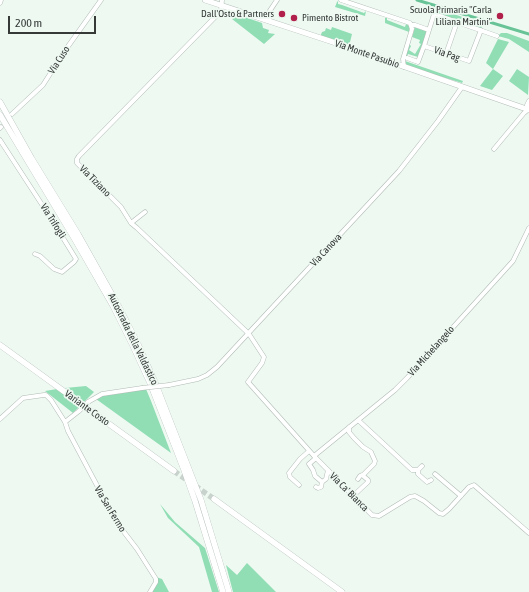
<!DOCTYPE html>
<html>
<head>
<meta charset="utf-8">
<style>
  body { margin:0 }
  #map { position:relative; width:529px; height:592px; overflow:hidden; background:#eef9f2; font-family:"Asap Condensed",sans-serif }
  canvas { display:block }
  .scale { position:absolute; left:8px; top:16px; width:88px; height:18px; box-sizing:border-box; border:2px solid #353937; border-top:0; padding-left:5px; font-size:12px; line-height:14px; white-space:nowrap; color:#353937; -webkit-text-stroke:3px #eef9f2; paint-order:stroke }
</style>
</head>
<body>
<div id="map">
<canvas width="529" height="592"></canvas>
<div class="scale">200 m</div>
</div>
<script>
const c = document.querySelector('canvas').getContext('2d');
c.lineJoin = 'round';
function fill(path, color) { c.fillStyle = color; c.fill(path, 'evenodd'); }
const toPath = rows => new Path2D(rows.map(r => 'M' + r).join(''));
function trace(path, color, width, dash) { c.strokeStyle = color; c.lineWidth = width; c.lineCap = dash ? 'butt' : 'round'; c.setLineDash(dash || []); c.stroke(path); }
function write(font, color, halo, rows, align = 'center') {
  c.font = font + ' "Asap Condensed",sans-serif'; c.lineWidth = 3.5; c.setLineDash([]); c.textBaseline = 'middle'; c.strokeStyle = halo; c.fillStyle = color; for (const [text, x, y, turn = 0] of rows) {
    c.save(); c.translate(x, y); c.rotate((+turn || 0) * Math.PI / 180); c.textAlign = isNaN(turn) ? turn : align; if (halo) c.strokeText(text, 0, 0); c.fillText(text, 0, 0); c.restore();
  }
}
fill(toPath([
  [338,1,338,4,342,5,364,13,366,11,365,16,335,7,337,2],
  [436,8,483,24,481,29,440,14,435,13],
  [236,14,262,23,263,28,269,30,268,33,275,34,264,44,232,19],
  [385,18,387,18,387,20,405,27,406,24,408,25,410,28,409,32,385,23],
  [332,27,352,34,349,46,320,37,322,32,325,31,326,28,331,30],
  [415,27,427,31,418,57,408,54,405,61,463,81,462,83,406,66,404,60,409,44,411,46,409,50,415,54,421,44,419,43,420,40,412,37],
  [501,33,507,33,529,41,529,52,509,39,498,36],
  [498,39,509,42,493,69,503,76,492,90,480,86,493,69,486,63],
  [517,69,529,77,528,95,509,81],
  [86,386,94,392,84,402,65,388],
  [57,389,80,406,73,413,45,391],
  [146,389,151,401,171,453,96,399,99,396],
  [160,504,175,522,205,548,219,592,212,592,199,547,168,518],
  [247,563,276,592,233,592,226,565,237,575],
  [156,577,162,579,169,592,151,592]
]), '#91deb5');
trace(toPath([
  [417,0,529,34]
]), '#68c396', 3);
trace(toPath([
  [174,471,214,499]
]), '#c9d3cd', 5.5, [5.5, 3]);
const minor = toPath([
  [222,0,221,11,79,156,77,159,77,163,121,207,131,223,137,228,249,334,264,357,262,363,248,382,314,456,372,515,379,516,410,497,415,496,424,501,439,513,443,514,449,509,469,487,474,485,529,533],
  [341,0,410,23,412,29,403,59,404,67],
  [0,3,1,0],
  [269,21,269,12,277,0],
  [411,25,415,25,429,30],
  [481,30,469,61,424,46,434,14,497,36],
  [446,54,457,22],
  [407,58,418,62,424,46],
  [528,110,527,105,529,101],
  [12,114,43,85,64,52,101,0],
  [0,128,1,127],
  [0,140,52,220,76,259,74,262,62,272,54,269,40,256,35,254],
  [494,149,524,113,529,109],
  [131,223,145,212],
  [169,385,198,379,207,375,217,367,399,171,438,121,462,87],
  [88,402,102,394,142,388],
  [0,419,23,398,44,395,46,395,51,400,65,422,68,431,117,523,137,549,156,579,156,582,150,592],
  [358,420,412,470,418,470,422,466],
  [65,422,79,411],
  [349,427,349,432,354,438,363,447,371,452,375,461,374,464,363,475],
  [314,456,395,390,408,377,513,261,529,228],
  [316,458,309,464,313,470,315,476,322,482,321,487,318,488,316,487],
  [418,470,418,474,427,482,431,480],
  [435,474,461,496],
  [322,482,326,479,328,470],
  [299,485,290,477,289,473,300,459,309,451],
  [353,496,368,482,368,480,362,475,360,476,358,479]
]);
const major = toPath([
  [205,0,345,46,529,110]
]);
const highway = toPath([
  [0,102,32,159,78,234,119,307,138,344,155,382,201,500,229,592],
  [0,115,74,238,113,306,133,346,150,383,184,470,195,501,223,592],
  [0,345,174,471],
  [214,499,342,592]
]);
trace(minor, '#b1bbb5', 5);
trace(major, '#b1bbb5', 6);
trace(highway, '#b1bbb5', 6);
trace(minor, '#fff', 4);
trace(major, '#fff', 5);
trace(highway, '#fff', 5.5);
const minorBridge = toPath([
  [142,388,169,385],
  [79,411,88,402]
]);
trace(minorBridge, '#b1bbb5', 5, []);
trace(minorBridge, '#fff', 4);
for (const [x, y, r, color] of [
  [282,14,4,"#b1204a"],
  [500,16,4,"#b1204a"],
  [294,18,4,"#b1204a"]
]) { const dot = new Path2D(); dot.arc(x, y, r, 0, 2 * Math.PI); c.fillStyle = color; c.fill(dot); trace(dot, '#eef9f2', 1.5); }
write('10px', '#353937', '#eef9f2', [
  ["Scuola Primaria \"Carla",492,10],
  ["Liliana Martini\"",492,22],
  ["Dall'Osto & Partners",274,14],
  ["Pimento Bistrot",302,18,"left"]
], 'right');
write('10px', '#353937', '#eef9f2', [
  ["Via Monte Pasubio",367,54,19],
  ["Via Pag",447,54,19],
  ["Via Cuso",59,60,-57],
  ["Via Tiziano",95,181,45],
  ["Via Trifogli",53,221,58],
  ["Via Canova",326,250,-47],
  ["Autostrada della Valdastico",133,339,64],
  ["Via Michelangelo",431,351,-48],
  ["Variante Costo",87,408,36],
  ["Via Ca' Bianca",349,492,45],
  ["Via San Fermo",110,509,59]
]);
</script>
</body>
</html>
